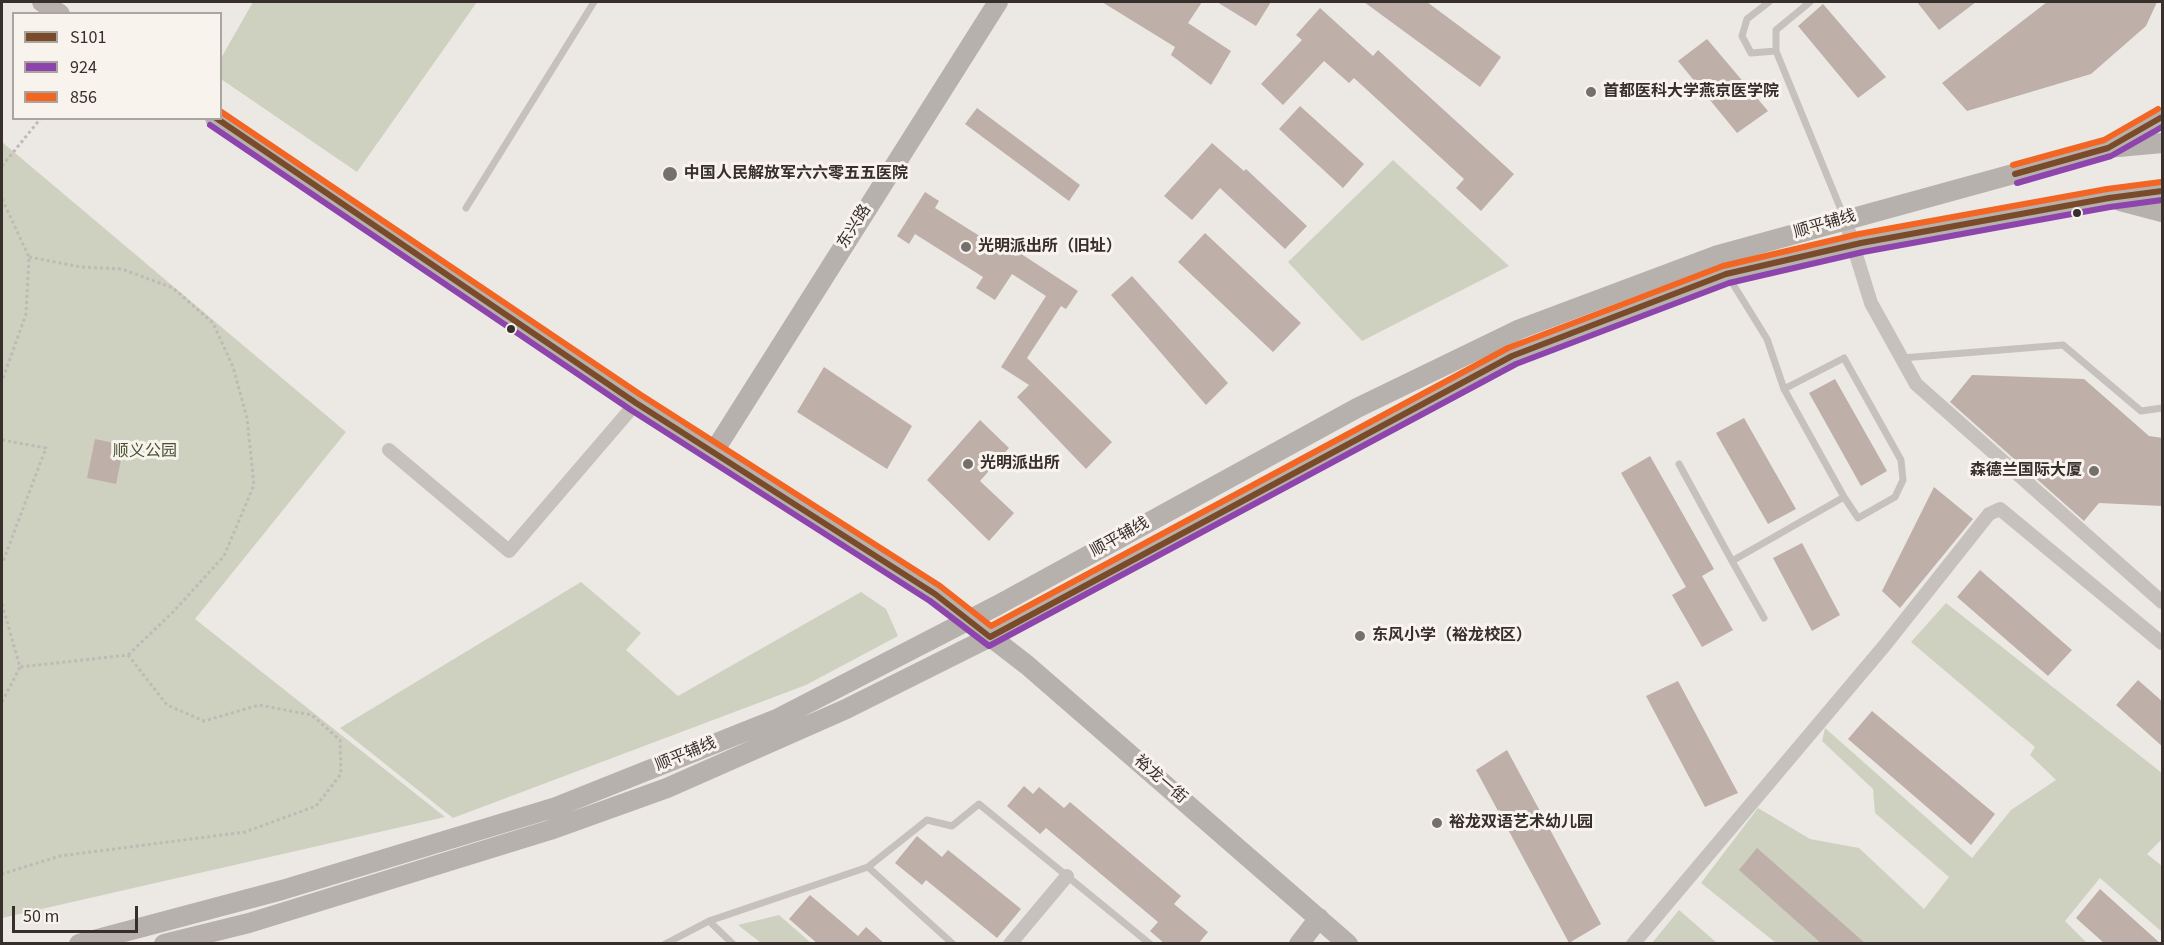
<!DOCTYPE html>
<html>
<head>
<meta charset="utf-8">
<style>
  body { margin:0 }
  #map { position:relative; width:2164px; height:945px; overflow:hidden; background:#ece9e4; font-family:"Source Sans 3",sans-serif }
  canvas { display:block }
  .frame { position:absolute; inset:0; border:3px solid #372f2b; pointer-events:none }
  .legend { position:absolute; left:12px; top:12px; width:210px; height:108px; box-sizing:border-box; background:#f8f3ed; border:2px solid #aba59f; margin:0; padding:8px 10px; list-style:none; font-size:18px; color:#372f2b }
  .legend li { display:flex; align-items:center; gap:12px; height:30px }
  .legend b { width:30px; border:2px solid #aba59f }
  .scale { position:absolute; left:12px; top:906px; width:126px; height:27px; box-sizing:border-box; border:3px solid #372f2b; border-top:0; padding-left:8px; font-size:18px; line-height:21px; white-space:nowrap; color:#372f2b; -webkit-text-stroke:4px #f8f3ed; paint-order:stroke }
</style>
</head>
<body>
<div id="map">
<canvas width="2164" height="945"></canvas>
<div class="frame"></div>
<ul class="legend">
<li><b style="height:8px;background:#7a4b2a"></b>S101</li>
<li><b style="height:8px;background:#8e44ad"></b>924</li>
<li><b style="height:8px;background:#f26522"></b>856</li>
</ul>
<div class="scale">50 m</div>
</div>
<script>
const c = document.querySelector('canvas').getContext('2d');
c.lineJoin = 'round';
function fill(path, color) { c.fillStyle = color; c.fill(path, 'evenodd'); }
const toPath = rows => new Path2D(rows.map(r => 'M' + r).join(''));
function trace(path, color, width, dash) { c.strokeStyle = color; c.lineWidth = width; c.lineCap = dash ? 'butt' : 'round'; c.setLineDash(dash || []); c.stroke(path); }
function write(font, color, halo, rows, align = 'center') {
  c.font = font + ' "Source Sans 3","Noto Sans SC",sans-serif'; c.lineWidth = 6; c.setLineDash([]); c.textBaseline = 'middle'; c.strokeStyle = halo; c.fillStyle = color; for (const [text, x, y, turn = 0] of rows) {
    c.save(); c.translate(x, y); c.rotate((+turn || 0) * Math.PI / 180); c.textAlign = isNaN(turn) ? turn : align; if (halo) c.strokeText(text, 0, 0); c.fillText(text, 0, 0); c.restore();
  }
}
fill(toPath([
  [253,2,477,2,357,172,221,79,221,58],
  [2,142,346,432,195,619,445,817,2,918],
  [1393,160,1509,266,1362,341,1288,262],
  [581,582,641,633,626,650,678,696,861,592,886,609,898,636,806,685,453,818,340,728],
  [1946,603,2162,773,2162,839,2147,854,2162,866,2162,932,2100,878,2065,921,2087,943,1776,943,1701,883,1758,808,1810,839,1859,848,1924,909,1949,877,1875,813,1873,789,1822,741,1825,728,1972,858,2011,810,2056,780,2030,755,2035,747,1911,642],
  [1679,910,1717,943,1652,943],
  [779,915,811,943,761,943,738,925]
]), '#ced1c0');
fill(toPath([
  [1102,2,1202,2,1188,23,1231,51,1211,85,1171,55,1175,47],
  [1217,2,1271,2,1256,26],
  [1364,2,1427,2,1501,57,1480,87],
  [1917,2,1976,2,1939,30],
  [2047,2,2157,2,2146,26,2091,74,1967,111,1942,83],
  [1823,4,1886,77,1858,98,1798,26],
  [1320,8,1373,56,1378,50,1514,174,1481,211,1456,188,1464,179,1354,78,1349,83,1324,61,1283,105,1261,84,1302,40,1296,35],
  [1707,39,1768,111,1737,133,1678,61],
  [1300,106,1364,164,1343,188,1279,129],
  [977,108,1080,185,1069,201,965,124],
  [1212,143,1244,171,1246,169,1307,226,1285,249,1220,188,1192,220,1164,196],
  [925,192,939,201,935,208,1002,250,1006,244,1078,291,1066,309,1061,306,1027,358,1112,442,1086,469,1017,397,1029,385,1001,367,1046,296,1012,274,995,300,976,288,983,277,915,234,909,244,897,236],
  [1205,233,1301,323,1273,352,1178,262],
  [1132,276,1228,383,1206,405,1111,295],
  [824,367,912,426,887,469,797,412],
  [1972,375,2084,379,2149,436,2163,438,2163,506,2099,503,2084,521,1950,402],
  [1835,379,1887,471,1861,486,1809,393],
  [1744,418,1796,509,1768,524,1716,433],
  [980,420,1009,448,980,481,1014,513,989,541,927,480],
  [95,439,124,445,116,484,87,478],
  [1650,456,1714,569,1702,576,1733,630,1702,647,1672,595,1686,587,1621,473],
  [1934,487,1973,519,1900,608,1882,591],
  [1802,543,1840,615,1812,631,1773,558],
  [1980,570,2072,650,2048,676,1957,597],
  [2138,680,2163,702,2163,747,2116,705],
  [1678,681,1738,793,1705,807,1646,696],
  [1872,711,1995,814,1971,845,1848,739],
  [1507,750,1601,924,1569,943,1476,770],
  [1024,786,1033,794,1039,787,1064,808,1070,802,1181,896,1174,904,1208,932,1198,944,1165,944,1150,931,1158,922,1046,828,1040,834,1007,806],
  [917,836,942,857,948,850,1021,909,997,938,926,880,922,885,895,863],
  [1757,848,1866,944,1822,944,1739,870],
  [2100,889,2161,944,2105,944,2076,918],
  [810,895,858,936,866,927,885,944,818,944,789,919]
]), '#beafa8');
trace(toPath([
  [2,166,41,118],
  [2,199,29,257,26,314,2,381],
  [29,257,81,267,122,269,173,288,213,323,233,367,247,418,254,485,224,556,173,612,128,655],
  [2,440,46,448,2,564],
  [2,604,20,667,128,655,167,705,204,721,259,705,312,715,340,740,341,774,316,806,245,832,60,856,2,874],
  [2,702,20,667]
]), '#bfbab5', 3, [3, 3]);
trace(toPath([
  [1769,2,1747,19,1742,36,1751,53,1776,51],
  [1810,2,1776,30,1776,51,1844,217],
  [466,208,594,2],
  [1902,358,2063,345,2141,411,2162,408],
  [1784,389,1844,358,1901,460,1903,480,1895,497,1858,518,1844,497],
  [1679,464,1732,561,1844,497,1784,389,1767,339,1728,276],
  [1732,561,1764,618],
  [665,944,709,921],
  [733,944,709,921,868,867],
  [953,944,868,867,927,820,952,826,979,804,1150,944]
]), '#c6c1bd', 7);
trace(toPath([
  [1845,219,1871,303,1916,384,2162,602],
  [389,450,509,551,636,403],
  [1010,944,1067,876],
  [1633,944,1885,645,1989,514,2000,509,2162,643]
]), '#c6c1bd', 14);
trace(toPath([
  [42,2,60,14],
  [215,118,636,403,935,594,1027,665,1348,944],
  [2116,144,2162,117],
  [2120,201,2162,212],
  [713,453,998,2],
  [79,944,282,890,556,807,779,718,998,605,1357,408,1520,329,1715,256,2108,148,2162,143],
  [164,944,249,923,550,830,667,788,846,709,990,637,1512,356,1726,274,1861,243,2109,198,2162,191],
  [1299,944,1319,918]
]), '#b6b1ad', 20);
trace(toPath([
  [216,118,636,403,935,594,990,637,1512,356,1726,274,1861,243,2109,198,2162,191],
  [2015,174,2108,148,2162,117]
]), '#7a4b2a', 6);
trace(toPath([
  [210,125,631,410,930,601,989,646,1516,364,1729,283,1863,252,2110,207,2162,200],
  [2017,183,2111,156,2162,127]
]), '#8e44ad', 6);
trace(toPath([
  [220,111,641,395,940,586,991,626,1508,348,1723,266,1859,234,2107,189,2161,182],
  [2013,165,2104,140,2158,109]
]), '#f26522', 6);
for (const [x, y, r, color] of [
  [1591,92,6,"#76706c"],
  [670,174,8,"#76706c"],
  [2077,213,5,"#372f2b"],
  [966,247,6,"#76706c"],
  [511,329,5,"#372f2b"],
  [968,464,6,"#76706c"],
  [2094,471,6,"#76706c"],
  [1360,636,6,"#76706c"],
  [1437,823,6,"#76706c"]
]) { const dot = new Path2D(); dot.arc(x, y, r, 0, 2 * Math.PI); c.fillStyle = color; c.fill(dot); trace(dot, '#f8f3ed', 2); }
write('bold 16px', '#372f2b', '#f8f3ed', [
  ["首都医科大学燕京医学院",1603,92],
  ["中国人民解放军六六零五五医院",684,174],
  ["光明派出所（旧址）",978,247],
  ["光明派出所",980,464],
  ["森德兰国际大厦",2082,471,"right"],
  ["东风小学（裕龙校区）",1372,636],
  ["裕龙双语艺术幼儿园",1449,823]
], 'left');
write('16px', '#372f2b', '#f8f3ed', [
  ["顺平辅线",1825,225,-16],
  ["东兴路",855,227,-58],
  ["顺平辅线",1120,538,-29],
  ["顺平辅线",686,755,-22],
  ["裕龙一街",1160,780,41]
]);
write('16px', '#465232', '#f8f3ed', [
  ["顺义公园",145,452]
]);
</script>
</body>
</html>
